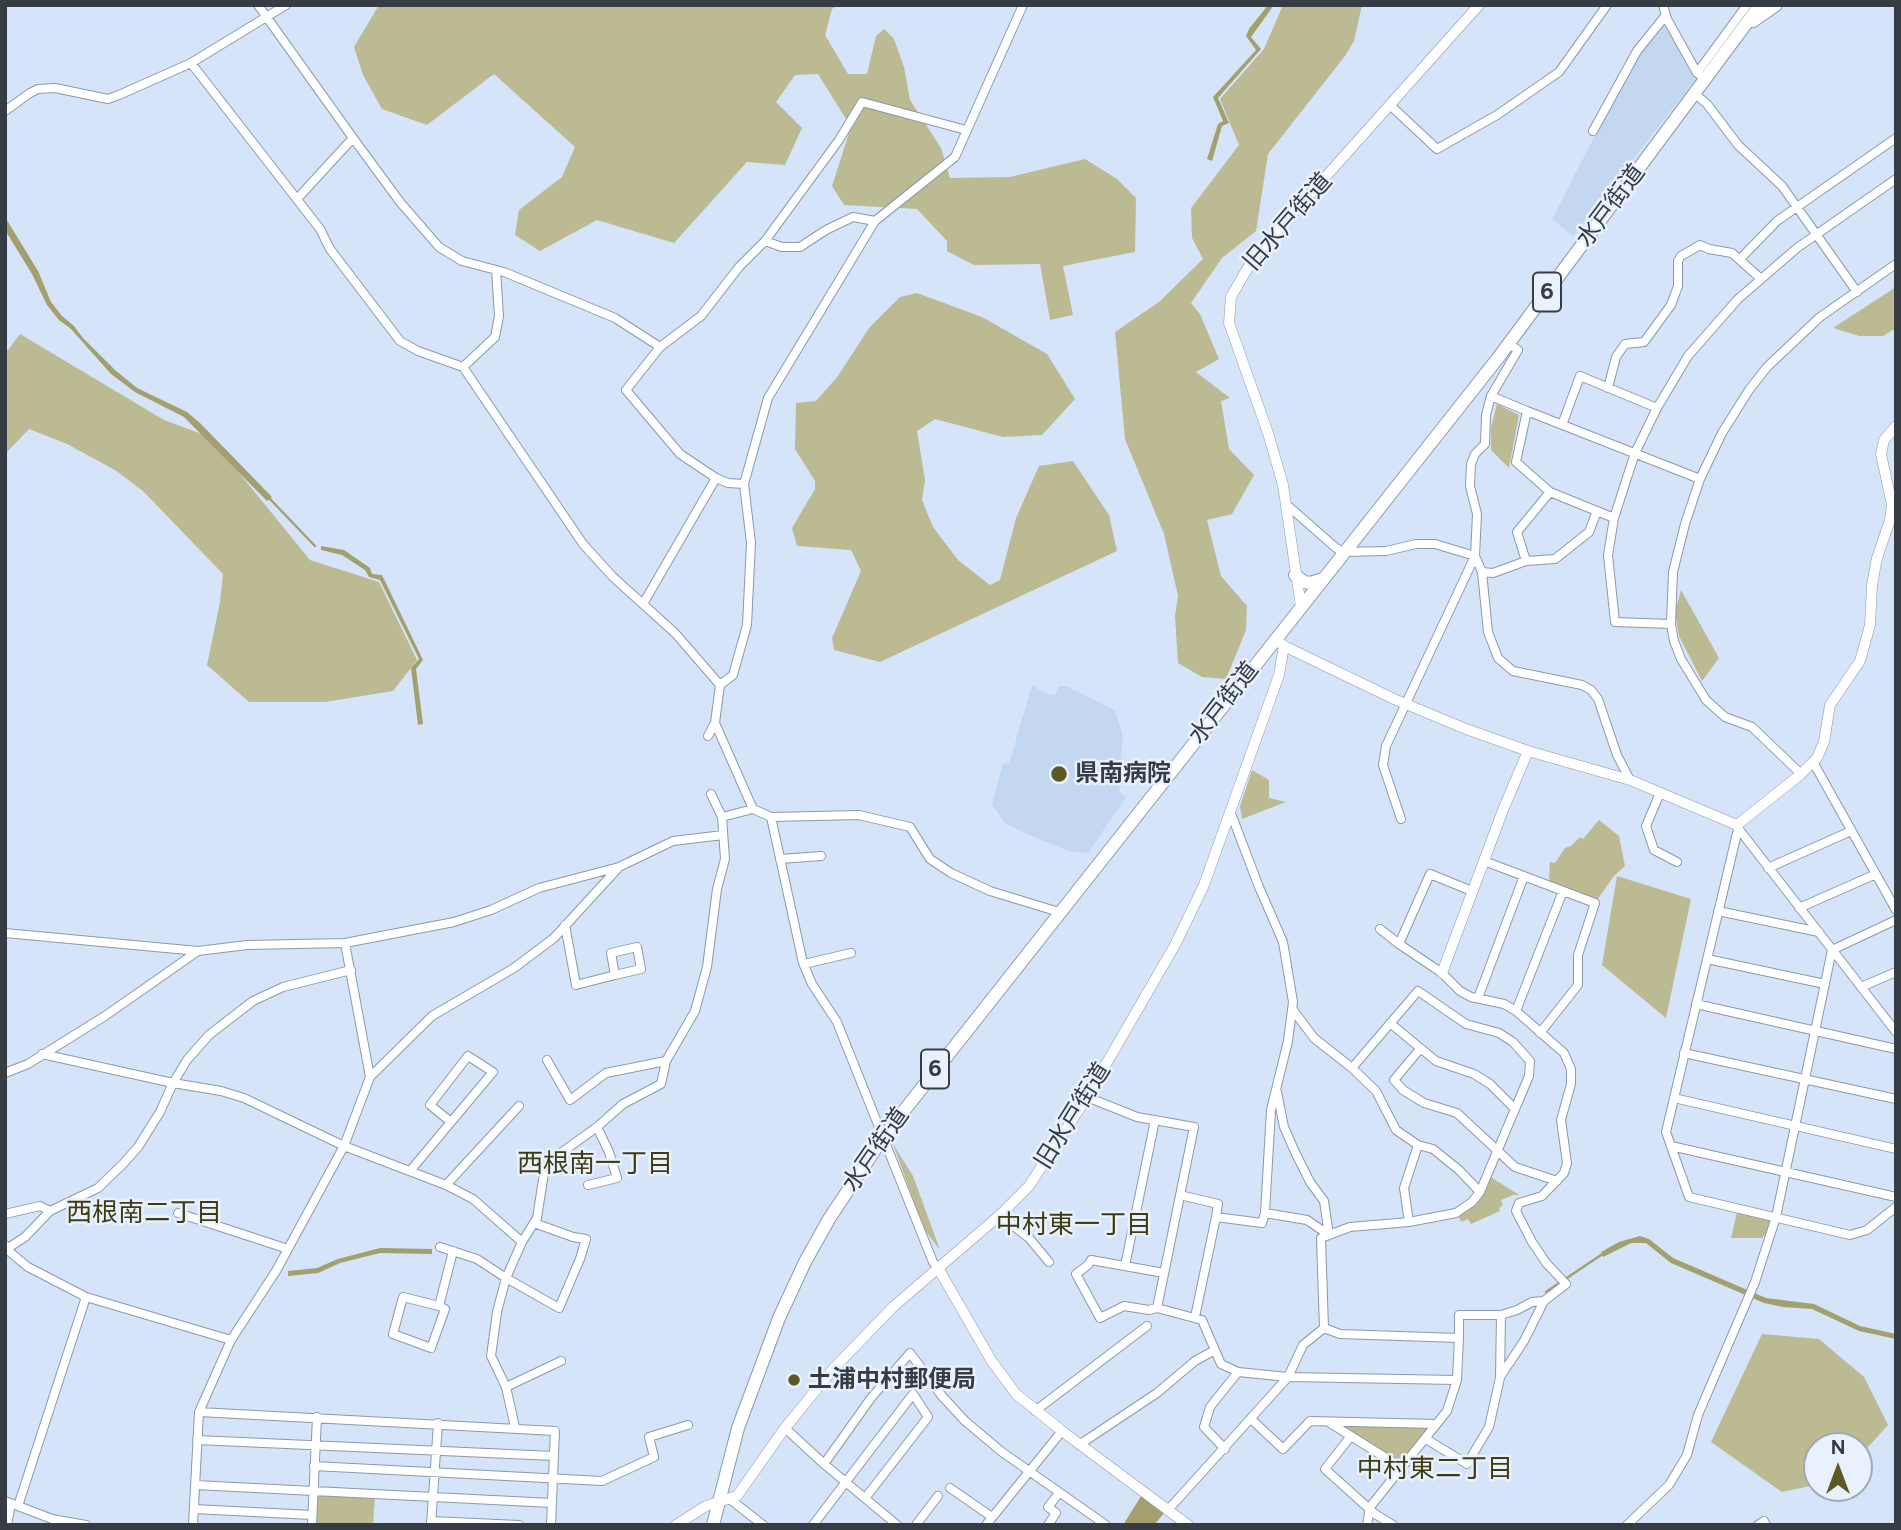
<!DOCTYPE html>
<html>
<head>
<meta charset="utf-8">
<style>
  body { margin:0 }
  #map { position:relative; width:1901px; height:1530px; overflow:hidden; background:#d5e4f9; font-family:Figtree,sans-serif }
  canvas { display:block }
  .frame { position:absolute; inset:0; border:7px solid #363c44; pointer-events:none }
  .north { position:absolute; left:1803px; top:1432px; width:70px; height:70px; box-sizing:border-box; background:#e8f1fd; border:2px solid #a1a9b3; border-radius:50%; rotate:0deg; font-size:19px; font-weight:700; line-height:28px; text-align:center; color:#363c44 }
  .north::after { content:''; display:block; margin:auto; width:24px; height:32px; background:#5d5925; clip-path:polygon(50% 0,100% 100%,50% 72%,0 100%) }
</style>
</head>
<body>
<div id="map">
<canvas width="1901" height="1530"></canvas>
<div class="frame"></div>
<div class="north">N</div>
</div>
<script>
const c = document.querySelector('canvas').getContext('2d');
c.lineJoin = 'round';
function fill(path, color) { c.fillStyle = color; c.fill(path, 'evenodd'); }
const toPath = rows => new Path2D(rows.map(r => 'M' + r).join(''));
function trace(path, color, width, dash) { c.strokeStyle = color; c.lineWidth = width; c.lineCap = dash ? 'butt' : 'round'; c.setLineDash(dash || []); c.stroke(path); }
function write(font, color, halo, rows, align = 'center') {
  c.font = font + ' Figtree,"Noto Sans JP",sans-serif'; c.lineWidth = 5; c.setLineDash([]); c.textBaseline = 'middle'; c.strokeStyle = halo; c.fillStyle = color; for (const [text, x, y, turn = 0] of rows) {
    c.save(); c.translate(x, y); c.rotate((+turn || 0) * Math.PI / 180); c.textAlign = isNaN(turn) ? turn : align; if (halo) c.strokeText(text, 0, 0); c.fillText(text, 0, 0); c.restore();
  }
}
fill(toPath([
  [1666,20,1695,80,1573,236,1552,219,1639,50],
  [1032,685,1045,693,1055,695,1059,686,1065,686,1115,710,1123,736,1118,784,1120,792,1126,797,1088,853,1068,851,1022,832,1005,823,992,805,1003,763,1009,764]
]), '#c4d7f1');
fill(toPath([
  [379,5,838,5,832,9,825,35,848,74,867,74,876,36,884,29,894,39,904,67,910,100,941,148,950,178,1010,177,1085,159,1117,179,1136,198,1135,252,1063,266,1073,315,1050,320,1040,264,974,265,947,251,947,241,917,209,844,205,832,186,851,127,818,74,795,75,776,102,802,128,785,165,747,162,674,243,597,220,540,251,515,235,519,210,562,177,575,147,494,74,427,125,382,109,363,75,354,47],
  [1283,5,1362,5,1354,41,1345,56,1268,154,1256,231,1222,258,1191,303,1200,314,1219,359,1196,372,1230,398,1221,401,1229,449,1254,475,1232,514,1207,520,1221,576,1247,606,1246,630,1226,679,1202,677,1178,663,1175,616,1178,596,1164,534,1125,439,1115,332,1159,302,1203,259,1192,238,1191,208,1239,145,1220,99,1264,49],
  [1896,287,1896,328,1883,336,1859,336,1833,328],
  [917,293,982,317,1047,354,1075,399,1042,435,1003,437,935,419,917,431,925,480,922,500,933,527,958,560,990,585,1000,580,1016,518,1039,466,1073,461,1109,515,1117,551,880,662,834,650,832,638,861,571,851,550,797,546,792,528,815,489,815,481,795,449,796,403,816,401,838,376,869,328,900,297],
  [20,334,164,420,210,437,310,560,379,582,417,660,393,691,325,702,249,702,207,665,220,602,223,574,143,491,115,470,67,444,29,429,5,454,5,354],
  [1497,404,1519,415,1509,468,1491,450,1491,427],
  [1681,590,1719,658,1702,681,1679,636,1675,612],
  [1252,770,1269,780,1269,798,1286,802,1242,819,1240,806],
  [1599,820,1619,836,1625,866,1614,876,1597,900,1551,884,1549,878,1550,862,1555,863,1565,848,1571,846,1580,837,1583,839],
  [1617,876,1691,899,1666,1018,1602,965],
  [893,1144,913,1176,940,1250,924,1229],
  [1489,1176,1519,1195,1513,1195,1501,1200,1503,1205,1499,1208,1500,1211,1471,1224,1468,1219,1461,1222,1458,1215,1474,1204,1483,1194],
  [1737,1212,1773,1218,1767,1232,1762,1238,1731,1238],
  [1762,1334,1819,1339,1864,1377,1888,1425,1859,1457,1859,1446,1817,1446,1817,1482,1810,1486,1782,1492,1711,1442],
  [1333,1423,1433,1425,1401,1465],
  [315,1493,375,1496,373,1525,314,1525]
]), '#bcba92');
fill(toPath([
  [1268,5,1274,5,1251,37,1261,49,1218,98,1229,123,1222,126,1212,161,1207,159,1218,124,1223,121,1213,97,1256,50,1246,36,1249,29],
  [5,217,38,271,51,302,62,316,74,326,83,338,115,370,137,388,187,412,200,423,272,497,267,501,184,417,135,392,111,374,71,329,59,320,47,305,32,274,5,230],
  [321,546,344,550,370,568,372,574,382,575,423,660,416,669,423,724,418,725,411,668,419,659,380,580,369,577,365,570,342,555,321,550],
  [1640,1236,1649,1239,1673,1258,1766,1298,1814,1304,1860,1326,1896,1334,1896,1339,1859,1331,1812,1309,1783,1307,1764,1303,1671,1263,1646,1243,1631,1243,1603,1257,1601,1252,1619,1242],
  [380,1248,432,1249,432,1254,380,1253,340,1263,318,1273,288,1276,288,1271,317,1268,338,1259],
  [1143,1493,1166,1511,1154,1525,1123,1525]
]), '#a39f6e');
trace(toPath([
  [269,498,315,546],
  [1546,1292,1604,1253]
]), '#a39f6e', 2.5);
const minor = toPath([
  [258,5,353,138,400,202,439,247,462,261,504,272,615,318,660,347],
  [1663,5,1667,19,1697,73,1706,79],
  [191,63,320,229,330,249,400,341,418,351,463,367,583,544,613,577,675,633,720,685],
  [1697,73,1747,5],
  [1695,94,1707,104,1738,145,1782,186,1857,292],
  [1391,106,1437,149,1497,115,1559,72,1607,5],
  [5,111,30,93,38,89,55,88,108,99,119,95,191,63,286,5],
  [1593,131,1637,51,1666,15],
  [297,199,353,138],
  [765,241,782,247,800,247,826,230,853,217,875,221],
  [1741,258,1777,221,1896,138],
  [463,367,495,337,499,316,496,270],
  [1608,388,1616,357,1625,344,1644,342,1671,305,1678,286,1678,261,1681,256,1700,245,1709,249,1732,253,1760,278],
  [1491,396,1527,411],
  [1562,425,1580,376,1657,408],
  [744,484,728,483,716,478,680,454,626,390,660,347,701,316,739,267,765,241,839,140,862,102,966,130],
  [1286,504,1336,548,1343,552,1386,551,1416,544,1435,544,1475,556,1482,572,1488,632,1498,658,1513,671,1582,685,1591,690,1598,699,1617,755,1630,780],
  [1614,518,1550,492,1516,462,1527,411,1700,479],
  [1526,561,1517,532,1550,492],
  [1482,572,1493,573,1526,561,1555,559,1589,532,1597,511],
  [643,604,716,478],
  [1671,624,1615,622,1608,555,1614,518,1635,453,1657,408,1688,356,1738,299,1797,248,1896,179],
  [715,723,753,809,771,817,803,963,812,984,837,1022,933,1262,938,1268],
  [708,736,715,723,720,685,733,675,747,625,751,543,744,484,768,398,875,221,955,157,1023,5],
  [1813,762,1896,910],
  [1801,774,1752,727,1725,717,1706,700,1681,659,1674,641,1671,624,1673,572,1685,524,1700,479,1722,433,1749,390,1767,367,1820,317,1896,264],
  [1660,793,1646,826,1654,850,1677,862],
  [1230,811,1259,887,1283,942,1293,1002,1288,1041,1271,1110,1265,1213],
  [722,817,753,809],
  [771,817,859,815,910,827,930,859,951,873,990,891,1059,912],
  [1401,819,1383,765,1386,746,1475,556,1477,514,1470,486,1471,464,1475,454,1485,444,1486,415,1491,396,1518,350,1508,343],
  [1738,828,1896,1032],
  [1738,829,1666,1132,1689,1197,1850,1235,1867,1230,1896,1207],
  [780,859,821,856],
  [1484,861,1595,903,1578,955,1578,985,1540,1033],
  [1768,868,1851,831],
  [1799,908,1876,874],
  [1718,911,1819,932],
  [565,925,576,985,615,975,641,969,637,947,611,953,615,975],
  [1380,929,1399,944],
  [5,933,198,951,247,945,345,943,454,922,491,910,539,888,619,867,673,841,723,835],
  [345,943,370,1077],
  [1707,959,1825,984],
  [804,964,851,953],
  [1861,987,1896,972],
  [1478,998,1524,876],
  [1696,1004,1896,1049],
  [1293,1010,1314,1038,1352,1068],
  [1516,1011,1563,891],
  [1390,1023,1436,1061,1474,1074,1490,1084,1515,1109],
  [1420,1049,1394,1080,1403,1090,1424,1103,1457,1113,1515,1167,1557,1181],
  [1684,1053,1896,1099],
  [42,1054,173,1083,221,1091,244,1098,344,1146,446,1185,473,1199,522,1242],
  [547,1060,570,1100,606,1073,666,1061],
  [5,1073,28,1064,105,1016,198,951],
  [1277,1092,1284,1127,1295,1152,1310,1182,1324,1201,1329,1235],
  [1087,1097,1137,1117,1194,1127,1157,1308],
  [1674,1098,1896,1149],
  [1671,1146,1896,1197],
  [410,1171,451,1122,493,1072,468,1056,430,1105,451,1122],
  [446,1185,519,1106],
  [588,1185,617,1178,609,1152,597,1127],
  [1180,1195,1218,1204,1216,1217,1262,1223,1265,1213,1307,1220,1329,1235],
  [178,1213,288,1249],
  [5,1214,40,1206,50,1211],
  [1000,1215,1029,1238,1049,1262],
  [1409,1222,1404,1188,1418,1145],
  [5,1245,11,1253,28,1267,86,1297,231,1340],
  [440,1247,477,1259,506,1278,559,1308,580,1259,586,1239,573,1237,534,1223],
  [5,1250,25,1237,50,1211,98,1188,123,1164,138,1147,160,1112,173,1083,187,1060,209,1035,253,1001,283,987,351,970],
  [1125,1266,1155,1120],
  [1164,1273,1091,1260,1088,1265,1076,1274,1100,1318,1124,1306,1149,1310,1157,1308,1202,1320,1221,1364,1238,1372,1288,1377,1457,1380],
  [439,1306,403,1297,393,1334,431,1348,445,1309,439,1306,453,1251],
  [1195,1317,1216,1217],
  [1324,1328,1340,1334,1459,1338,1457,1380,1447,1411,1370,1507,1367,1525],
  [1459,1338,1459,1315,1501,1315,1517,1310,1532,1302,1544,1301,1566,1284,1547,1264,1532,1242,1516,1211,1519,1203,1542,1196,1564,1173,1567,1163,1561,1120,1571,1084,1571,1069,1564,1053,1516,1011,1504,1004,1471,997,1460,991,1442,973,1399,944,1430,874,1472,891],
  [1500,1377,1524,1341,1544,1301],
  [506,1387,561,1361],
  [1035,1411,1147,1326],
  [199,1412,555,1431,551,1525],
  [1251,1419,1283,1449,1310,1421,1436,1424],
  [1330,1423,1402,1468],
  [515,1427,506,1387,491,1356,497,1312,506,1278,522,1242,537,1218,544,1173,551,1160,597,1127,623,1104,661,1084,666,1061,695,1011,707,967,717,889,725,859,722,817,711,794],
  [785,1428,824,1464],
  [1351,1436,1325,1469,1375,1514,1393,1525],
  [1426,1439,1467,1464,1489,1427,1500,1378,1501,1315],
  [197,1440,554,1456],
  [1079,1445,1157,1393,1195,1361,1215,1350],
  [1225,1449,1204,1427,1210,1407,1238,1372],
  [314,1466,602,1481,654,1457,649,1437,688,1425],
  [195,1485,552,1503],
  [950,1488,992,1517],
  [731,1500,763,1525],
  [5,1501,52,1519,86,1525],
  [18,1506,86,1297],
  [194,1509,312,1515],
  [1168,1510,1288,1377,1303,1345,1324,1328,1321,1238,1350,1227,1409,1222,1456,1213,1472,1202,1480,1192,1529,1076,1530,1061,1513,1042,1499,1033,1466,1024,1418,991,1352,1068,1376,1091,1396,1130,1418,1145,1433,1149,1459,1170,1480,1192],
  [431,1521,519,1525],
  [7,1525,11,1504],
  [193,1525,199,1412,231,1340,276,1271,344,1146,370,1077,432,1016,514,968,554,938,619,867],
  [312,1525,317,1417],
  [431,1525,438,1423],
  [813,1525,913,1394,928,1417,866,1497],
  [897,1525,824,1464,871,1398,910,1353,942,1396,965,1421,1002,1452,1106,1525],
  [916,1525,938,1496],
  [986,1525,1062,1431],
  [1048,1525,1056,1513,1048,1507,1059,1493],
  [1627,1525,1669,1485,1687,1455,1698,1415,1755,1282,1776,1217,1832,950,1896,920],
  [1758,1525,1764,1521,1766,1525]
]);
const tertiary = toPath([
  [1301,607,1283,485,1268,433,1229,323,1231,297,1254,257,1479,5],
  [1284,646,1394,699,1466,729,1528,751,1630,780,1737,825,1801,774,1817,758,1824,742,1830,705,1860,661,1870,625,1872,585,1877,558,1890,520,1892,505,1881,454,1884,440,1896,426],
  [1442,973,1503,810,1528,751],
  [938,1268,991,1360,1016,1394,1062,1431,1188,1525],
  [676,1525,706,1506,737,1496,785,1428,834,1368,893,1307,1000,1215,1029,1186,1087,1097,1175,945,1204,885,1279,675,1284,646,1275,639]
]);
const trunk = toPath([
  [1753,21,1776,5],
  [1295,575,1304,582,1310,583,1323,579],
  [713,1525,738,1428,779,1318,805,1262,829,1219,884,1136,1498,358,1760,5]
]);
trace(minor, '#8b99ac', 10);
trace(tertiary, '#8b99ac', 11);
trace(trunk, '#8b99ac', 14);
trace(minor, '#fff', 8);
trace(tertiary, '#fff', 10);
trace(trunk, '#fff', 12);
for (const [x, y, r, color] of [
  [1059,774,9,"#5d5925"],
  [794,1380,7,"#5d5925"]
]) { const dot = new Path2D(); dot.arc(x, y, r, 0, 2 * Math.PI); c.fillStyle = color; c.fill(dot); trace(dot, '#e8f1fd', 2.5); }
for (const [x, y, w] of [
  [1547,292,28],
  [935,1069,28]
]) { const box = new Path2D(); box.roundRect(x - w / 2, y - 19.5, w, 39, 5); c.fillStyle = '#e8f1fd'; c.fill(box); trace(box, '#363c44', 2); }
write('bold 23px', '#363c44', null, [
  ["6",1547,292],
  ["6",935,1069]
]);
write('24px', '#363c44', '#e8f1fd', [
  ["水戸街道",1611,206,-53],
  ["旧水戸街道",1288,222,-49],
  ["水戸街道",1224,703,-52],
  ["旧水戸街道",1073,1116,-58],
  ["水戸街道",876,1150,-55]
]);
write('bold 24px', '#363c44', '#e8f1fd', [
  ["県南病院",1075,774],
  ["土浦中村郵便局",808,1380]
], 'left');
write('26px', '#3f3c12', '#e8f1fd', [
  ["西根南一丁目",595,1164],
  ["西根南二丁目",144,1213],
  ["中村東一丁目",1074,1225],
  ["中村東二丁目",1435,1469]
]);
</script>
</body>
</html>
